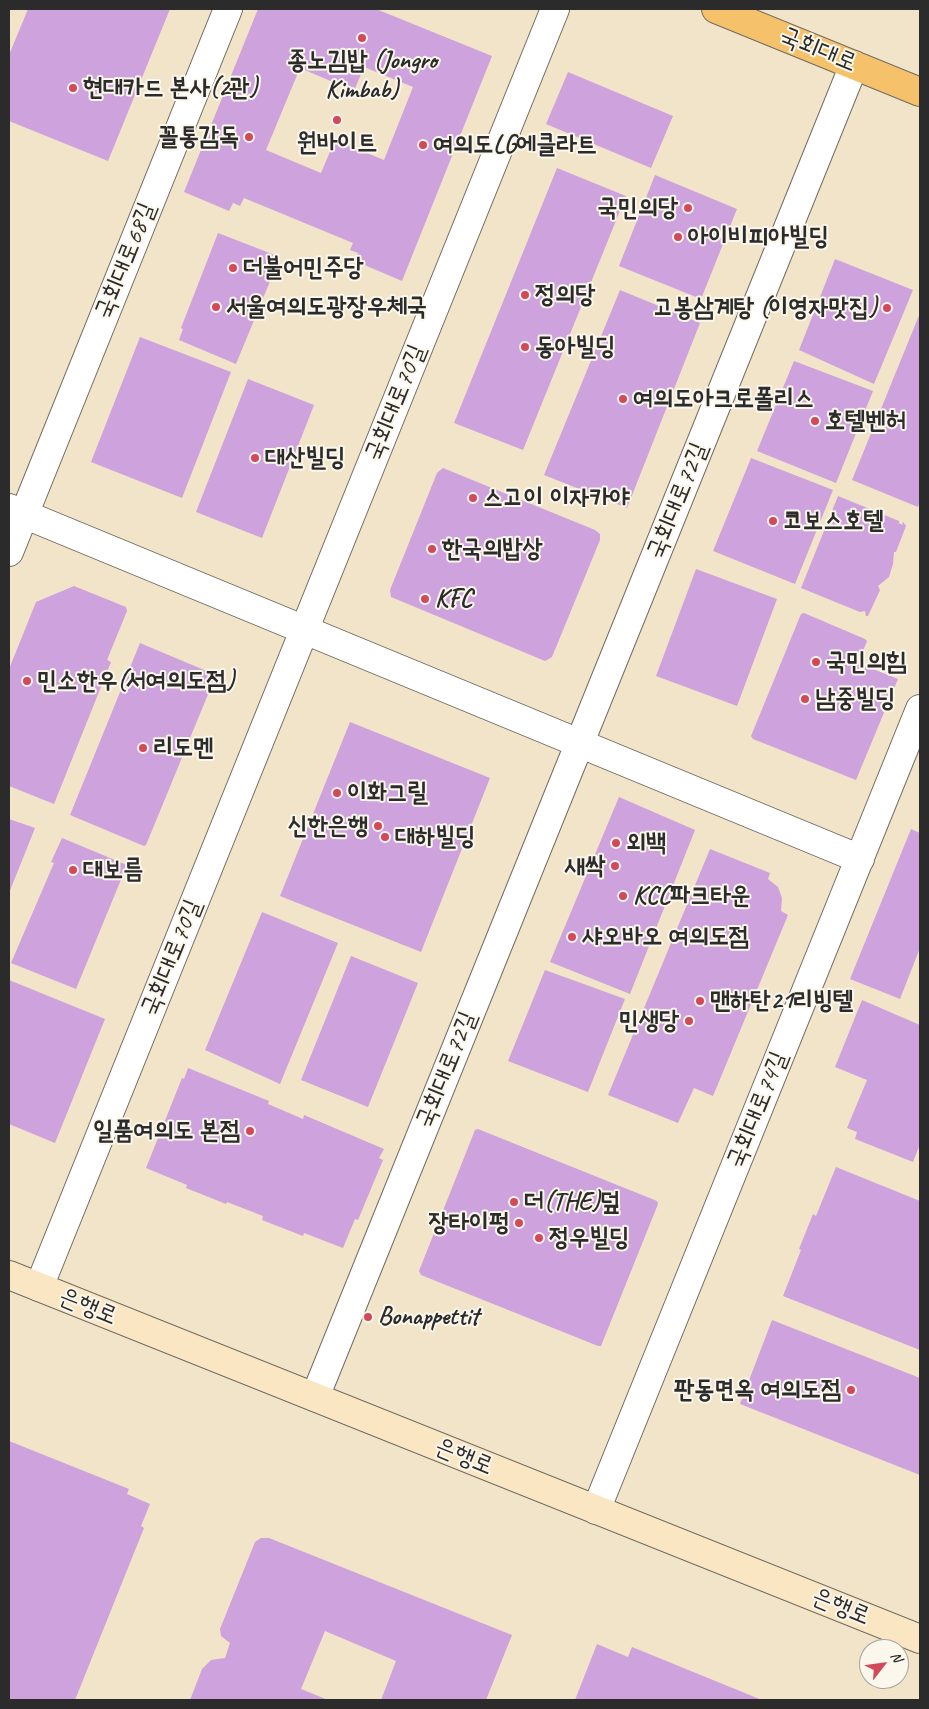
<!DOCTYPE html>
<html>
<head>
<meta charset="utf-8">
<style>
  body { margin:0 }
  #map { position:relative; width:929px; height:1709px; overflow:hidden; background:#f1e4c9; font-family:Caveat,sans-serif }
  canvas { display:block }
  .frame { position:absolute; inset:0; border:10px solid #2b2b2b; pointer-events:none }
  .north { position:absolute; left:859px; top:1639px; width:50px; height:50px; box-sizing:border-box; background:#fbf7ec; border:1px solid #a8a59f; border-radius:50%; rotate:60deg; font-size:14px; font-weight:700; line-height:20px; text-align:center; color:#2b2b2b }
  .north::after { content:''; display:block; margin:auto; width:18px; height:22px; background:#d1495b; clip-path:polygon(50% 0,100% 100%,50% 72%,0 100%) }
</style>
</head>
<body>
<div id="map">
<canvas width="929" height="1709"></canvas>
<div class="frame"></div>
<div class="north">N</div>
</div>
<script>
const c = document.querySelector('canvas').getContext('2d');
c.lineJoin = 'round';
function fill(path, color) { c.fillStyle = color; c.fill(path, 'evenodd'); }
const toPath = rows => new Path2D(rows.map(r => 'M' + r).join(''));
function trace(path, color, width, dash) { c.strokeStyle = color; c.lineWidth = width; c.lineCap = dash ? 'butt' : 'round'; c.setLineDash(dash || []); c.stroke(path); }
function write(font, color, halo, rows, align = 'center') {
  c.font = font + ' Caveat,"Poor Story",sans-serif'; c.lineWidth = 4; c.setLineDash([]); c.textBaseline = 'middle'; c.strokeStyle = halo; c.fillStyle = color; for (const [text, x, y, turn = 0] of rows) {
    c.save(); c.translate(x, y); c.rotate((+turn || 0) * Math.PI / 180); c.textAlign = isNaN(turn) ? turn : align; if (halo) c.strokeText(text, 0, 0); c.fillText(text, 0, 0); c.restore();
  }
}
fill(toPath([
  [28,9,170,9,108,161,9,121,9,55],
  [258,9,376,9,492,56,402,281,355,261,358,253,350,250,353,243,244,198,240,206,233,203,229,211,184,192],
  [364,67,413,87,384,160,335,140,321,173,266,150,300,68,354,91],
  [568,72,673,116,651,168,546,124],
  [557,168,626,196,523,450,454,423],
  [655,175,737,209,701,299,619,266],
  [218,233,280,257,236,364,179,340,183,329,181,328],
  [835,259,913,290,874,384,799,350],
  [620,290,700,323,627,508,544,475],
  [920,313,920,501,918,507,852,480],
  [140,337,231,372,182,498,91,462],
  [794,361,873,391,836,483,757,451],
  [248,379,314,405,262,538,196,512],
  [751,458,833,490,795,584,713,551],
  [443,468,595,530,600,534,600,540,552,657,547,660,545,661,391,597,390,590,437,473],
  [838,496,899,521,899,523,902,525,903,522,904,523,906,526,896,552,894,552,893,564,889,577,878,586,880,590,868,616,866,616,865,611,860,612,801,588],
  [696,569,777,599,737,706,656,676],
  [74,586,126,607,127,611,107,660,111,662,54,804,9,786,9,669,36,602],
  [804,613,865,639,867,641,858,663,898,679,856,780,753,739,751,736,801,614],
  [140,643,216,675,146,845,144,846,70,815],
  [350,722,490,778,421,952,280,896],
  [619,797,695,830,630,994,550,962],
  [9,819,35,828,9,893],
  [911,829,920,833,920,948,900,999,850,979],
  [62,838,127,865,76,989,11,963,54,863,51,862],
  [710,849,770,873,768,879,778,887,782,898,781,911,788,915,713,1096,694,1088,678,1123,608,1095],
  [262,912,338,943,280,1084,205,1050],
  [351,956,418,983,368,1107,301,1080],
  [545,970,625,999,588,1092,508,1061],
  [9,980,105,1019,55,1143,9,1124],
  [862,1000,920,1025,920,1144,913,1162,855,1139,857,1132,847,1128,867,1080,835,1067],
  [188,1068,269,1101,268,1104,303,1119,304,1115,384,1149,379,1158,383,1160,358,1220,355,1219,343,1248,304,1233,303,1236,262,1220,263,1216,227,1202,226,1204,186,1188,187,1185,146,1168,182,1078,184,1079],
  [478,1129,657,1201,658,1204,601,1346,598,1346,421,1275,419,1271,475,1130],
  [836,1167,920,1201,920,1350,783,1296,801,1250,799,1249,813,1214,816,1216],
  [772,1320,920,1378,920,1475,740,1404],
  [9,1441,129,1489,127,1494,150,1504,141,1526,144,1528,75,1700,9,1700],
  [261,1538,269,1538,512,1635,486,1700,381,1700,396,1661,325,1631,301,1689,328,1700,190,1700,202,1669,211,1660,225,1658,230,1643,221,1636,220,1629,255,1542],
  [597,1644,628,1657,632,1647,762,1700,575,1700]
]), '#cea2dd');
const street = toPath([
  [9,508,860,859],
  [9,552,228,9],
  [39,1287,555,9],
  [315,1397,854,65],
  [596,1510,920,709]
]);
const secondary = toPath([
  [9,1275,920,1639]
]);
const primary = toPath([
  [716,9,920,92]
]);
trace(street, '#706c62', 30);
trace(secondary, '#706c62', 30);
trace(primary, '#706c62', 30);
trace(street, '#fff', 28);
trace(secondary, '#fbe6c4', 28);
trace(primary, '#f5c16b', 28);
for (const [x, y, r, color] of [
  [362,38,5,"#d1495b"],
  [73,88,5,"#d1495b"],
  [337,120,5,"#d1495b"],
  [249,137,5,"#d1495b"],
  [423,145,5,"#d1495b"],
  [688,208,5,"#d1495b"],
  [678,237,5,"#d1495b"],
  [233,268,5,"#d1495b"],
  [525,295,5,"#d1495b"],
  [216,307,5,"#d1495b"],
  [887,308,5,"#d1495b"],
  [525,347,5,"#d1495b"],
  [623,399,5,"#d1495b"],
  [815,421,5,"#d1495b"],
  [255,458,5,"#d1495b"],
  [473,498,5,"#d1495b"],
  [773,521,5,"#d1495b"],
  [432,549,5,"#d1495b"],
  [425,599,5,"#d1495b"],
  [816,662,5,"#d1495b"],
  [27,681,5,"#d1495b"],
  [805,699,5,"#d1495b"],
  [143,748,5,"#d1495b"],
  [337,793,5,"#d1495b"],
  [378,826,5,"#d1495b"],
  [385,837,5,"#d1495b"],
  [616,843,5,"#d1495b"],
  [615,866,5,"#d1495b"],
  [73,870,5,"#d1495b"],
  [623,896,5,"#d1495b"],
  [572,937,5,"#d1495b"],
  [700,1001,5,"#d1495b"],
  [689,1021,5,"#d1495b"],
  [250,1131,5,"#d1495b"],
  [514,1202,5,"#d1495b"],
  [519,1223,5,"#d1495b"],
  [539,1238,5,"#d1495b"],
  [368,1317,5,"#d1495b"],
  [851,1390,5,"#d1495b"]
]) { const dot = new Path2D(); dot.arc(x, y, r, 0, 2 * Math.PI); c.fillStyle = color; c.fill(dot); trace(dot, '#fbf7ec', 2); }
write('25px', '#2b2b2b', '#fbf7ec', [
  ["국회대로",818,50,22],
  ["국회대로68길",126,261,-68],
  ["국회대로70길",396,403,-68],
  ["국회대로72길",678,501,-68],
  ["국회대로70길",172,958,-68],
  ["국회대로72길",447,1070,-68],
  ["국회대로74길",758,1110,-68],
  ["은행로",88,1307,22],
  ["은행로",464,1457,22],
  ["은행로",841,1607,22]
]);
write('bold 25px', '#2b2b2b', '#fbf7ec', [
  ["종노김밥 (Jongro",362,61,"center"],
  ["Kimbab)",362,90,"center"],
  ["현대카드 본사(2관)",83,88],
  ["꼴통감독",239,137,"right"],
  ["원바이트",337,143,"center"],
  ["여의도LG에클라트",433,145],
  ["국민의당",678,208,"right"],
  ["아이비피아빌딩",688,237],
  ["더불어민주당",243,268],
  ["정의당",535,295],
  ["서울여의도광장우체국",226,307],
  ["고봉삼계탕 (이영자맛집)",877,308,"right"],
  ["동아빌딩",535,347],
  ["여의도아크로폴리스",633,399],
  ["호텔벤허",825,421],
  ["대산빌딩",265,458],
  ["스고이 이자카야",483,498],
  ["코보스호텔",783,521],
  ["한국의밥상",442,549],
  ["KFC",435,599],
  ["국민의힘",826,662],
  ["민소한우(서여의도점)",37,681],
  ["남중빌딩",815,699],
  ["리도멘",153,748],
  ["이화그릴",347,793],
  ["신한은행",368,826,"right"],
  ["대하빌딩",395,837],
  ["외백",626,843],
  ["새싹",605,866,"right"],
  ["대보름",83,870],
  ["KCC파크타운",633,896],
  ["샤오바오 여의도점",582,937],
  ["맨하탄21리빙텔",710,1001],
  ["민생당",679,1021,"right"],
  ["일품여의도 본점",240,1131,"right"],
  ["더(THE)덮",524,1202],
  ["장타이펑",509,1223,"right"],
  ["정우빌딩",549,1238],
  ["Bonappettit",378,1317],
  ["판동면옥 여의도점",841,1390,"right"]
], 'left');
</script>
</body>
</html>
